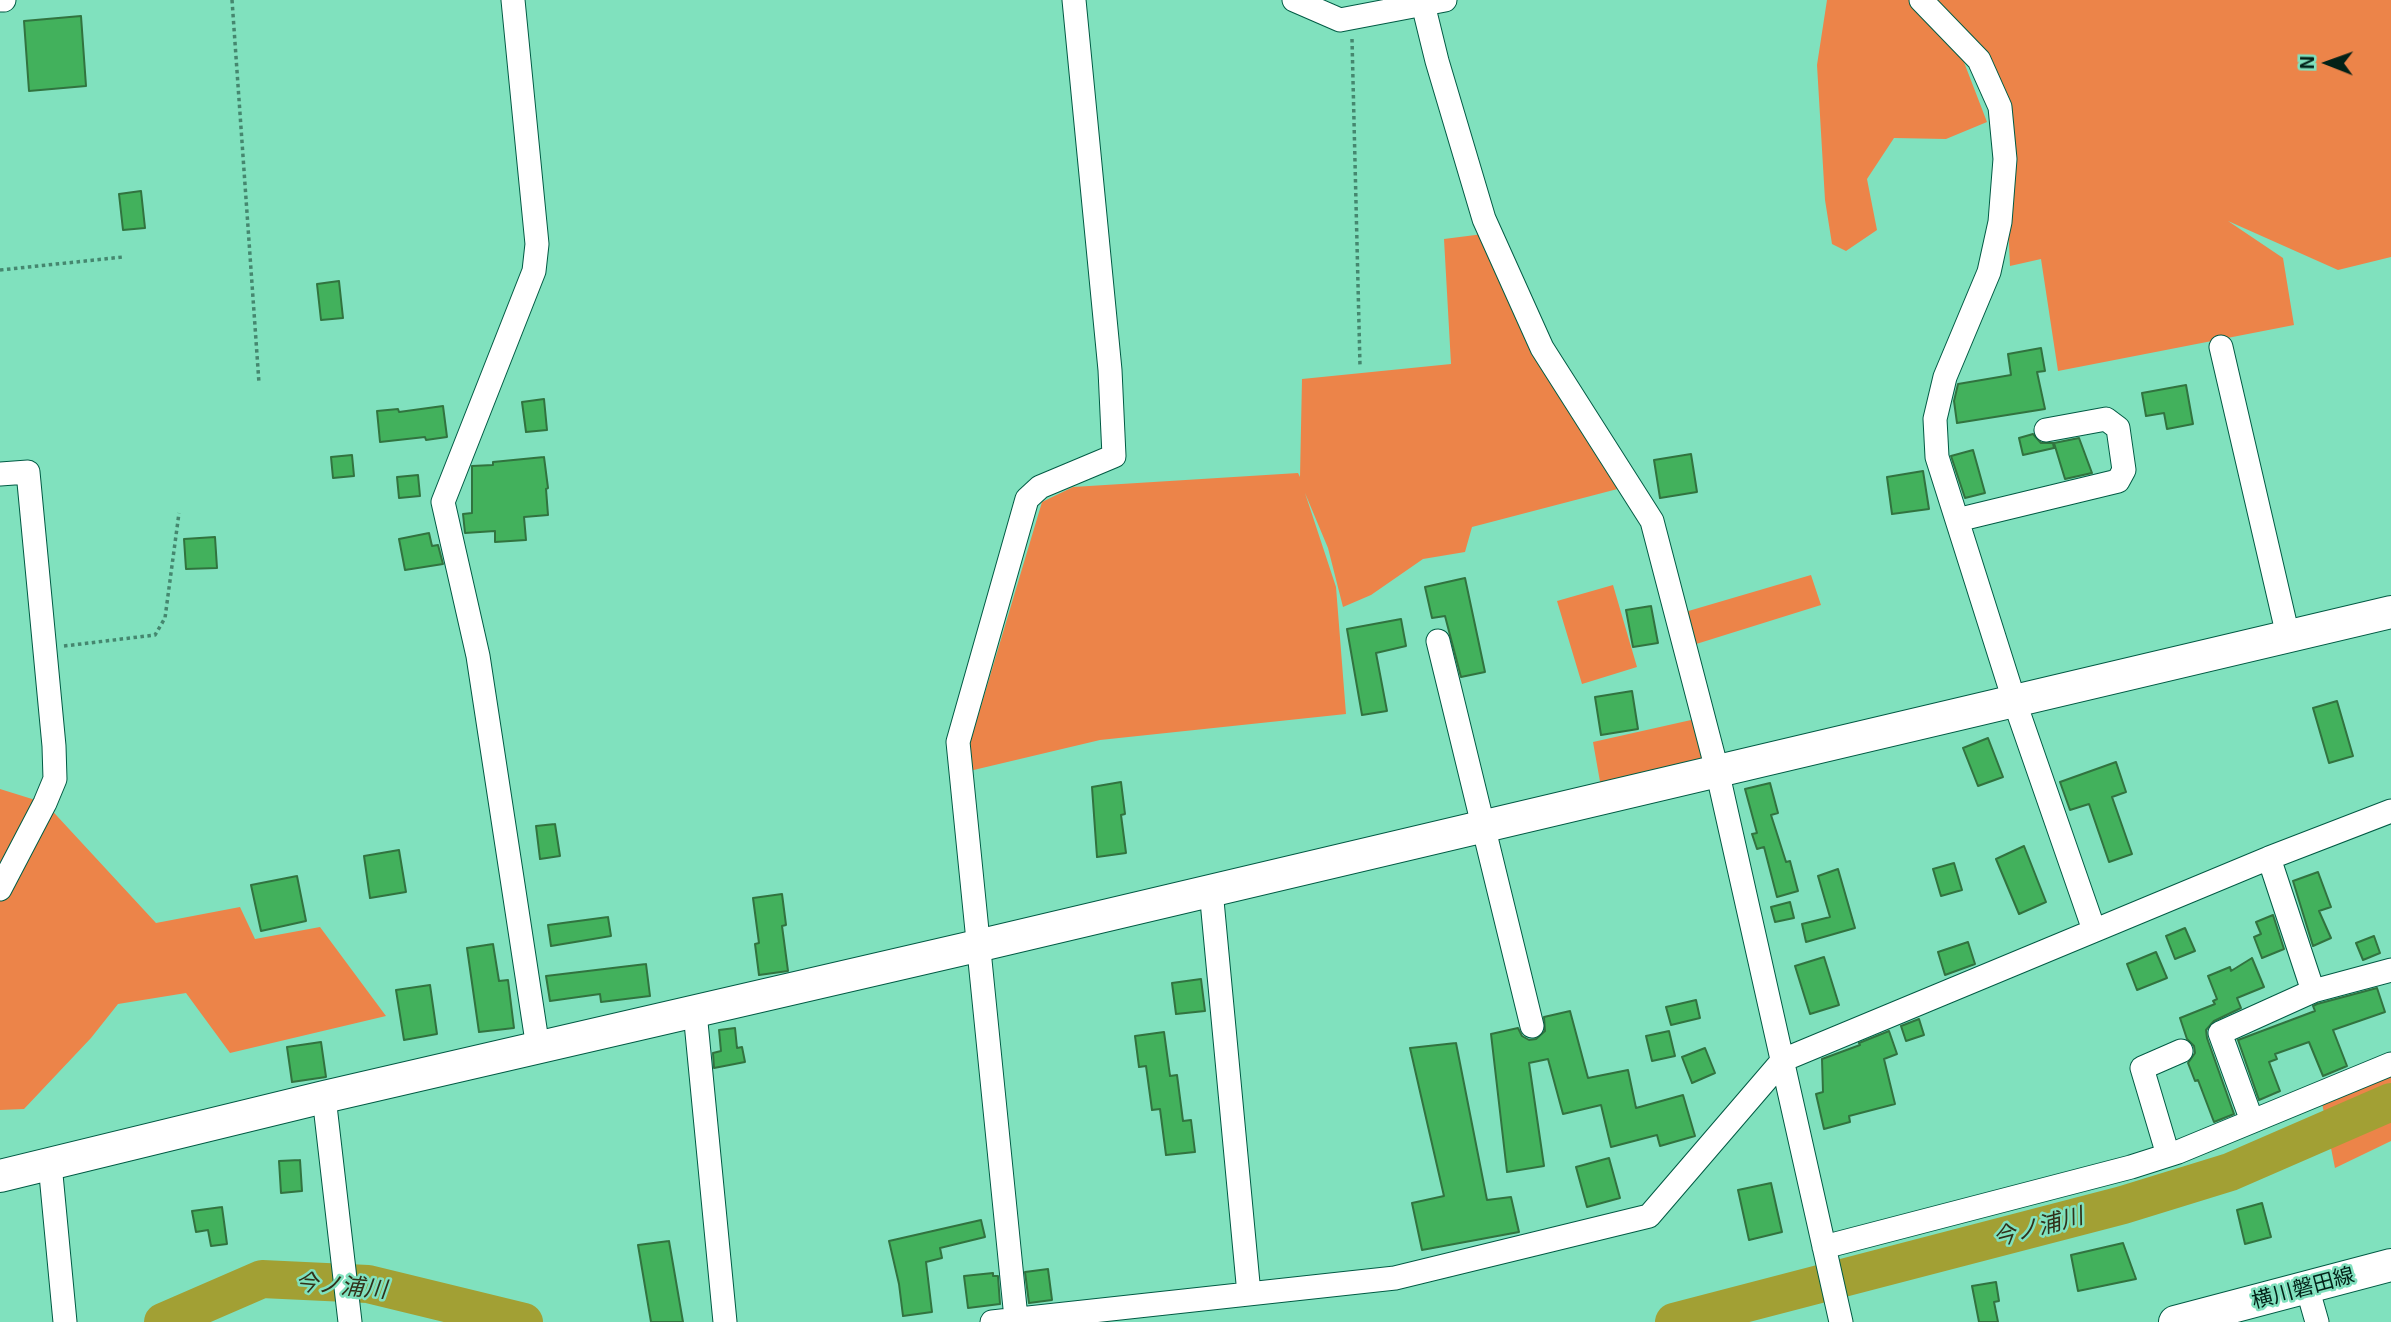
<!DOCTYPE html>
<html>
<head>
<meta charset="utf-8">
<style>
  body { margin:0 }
  #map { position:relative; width:2391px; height:1322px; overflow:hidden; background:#80e1be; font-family:"Exo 2",sans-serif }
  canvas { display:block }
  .north { position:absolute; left:2293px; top:28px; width:70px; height:70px; -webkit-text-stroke:5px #80e1be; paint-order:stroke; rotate:271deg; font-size:19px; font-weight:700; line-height:28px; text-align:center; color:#022117 }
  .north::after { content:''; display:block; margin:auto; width:24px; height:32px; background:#022117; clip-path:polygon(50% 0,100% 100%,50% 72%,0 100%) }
</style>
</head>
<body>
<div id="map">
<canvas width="2391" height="1322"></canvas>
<div class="north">N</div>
</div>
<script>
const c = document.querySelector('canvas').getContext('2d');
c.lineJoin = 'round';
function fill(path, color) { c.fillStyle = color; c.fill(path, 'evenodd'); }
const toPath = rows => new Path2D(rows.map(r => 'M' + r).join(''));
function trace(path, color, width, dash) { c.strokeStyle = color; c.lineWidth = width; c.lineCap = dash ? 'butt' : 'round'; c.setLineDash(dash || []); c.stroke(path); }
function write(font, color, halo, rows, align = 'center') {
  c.font = font + ' "Exo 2","Noto Sans JP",sans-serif'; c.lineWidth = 5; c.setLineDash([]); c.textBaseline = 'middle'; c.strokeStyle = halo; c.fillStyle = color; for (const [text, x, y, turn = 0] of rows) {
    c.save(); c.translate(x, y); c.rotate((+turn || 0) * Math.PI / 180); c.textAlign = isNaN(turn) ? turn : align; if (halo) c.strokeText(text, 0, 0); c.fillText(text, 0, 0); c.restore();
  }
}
fill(toPath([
  [1827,0,2391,0,2391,257,2338,270,2228,221,2283,258,2294,325,2058,371,2041,259,2010,266,2005,159,1987,79,1957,44,1987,122,1946,139,1894,138,1867,179,1877,230,1846,251,1832,244,1825,200,1817,65],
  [1491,233,1629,486,1472,527,1465,552,1423,559,1371,595,1343,607,1328,548,1305,493,1336,587,1346,714,1100,740,961,773,1042,502,1073,487,1298,473,1300,477,1302,379,1451,364,1444,239],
  [1811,575,1821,605,1693,645,1685,612],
  [1613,585,1637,667,1582,684,1557,601],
  [1700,718,1712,767,1602,793,1593,742],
  [0,789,45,803,156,923,240,907,255,939,320,927,386,1016,230,1053,186,993,118,1004,91,1038,24,1109,0,1110],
  [2391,1066,2391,1141,2335,1168,2320,1093]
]), '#ec8449');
trace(toPath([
  [163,1322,262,1279,368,1284,524,1322],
  [1674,1322,2123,1205,2230,1172,2391,1102]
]), '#a2a034', 38);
const building = toPath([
  [81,16,86,86,29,91,24,21,81,16],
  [141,191,145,228,123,230,119,194,141,191],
  [339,281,343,318,321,320,317,284,339,281],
  [2041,348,2045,371,2037,372,2045,409,1957,423,1954,401,1958,384,2011,375,2008,354,2041,348],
  [2186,385,2193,424,2167,429,2164,413,2146,416,2142,393,2186,385],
  [544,399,547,430,526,432,522,402,544,399],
  [443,406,447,437,426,440,425,437,380,442,377,411,398,409,399,412,443,406],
  [2033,434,2041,443,2053,443,2054,448,2023,455,2019,438,2033,434],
  [2079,438,2092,473,2065,479,2054,443,2079,438],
  [1973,450,1985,493,1965,498,1951,456,1973,450],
  [1691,454,1697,492,1660,498,1654,460,1691,454],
  [352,455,354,476,333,478,331,457,352,455],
  [544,457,548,488,546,489,548,515,524,517,526,540,495,542,495,531,465,533,463,514,472,513,472,466,493,465,493,462,544,457],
  [1923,471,1929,509,1892,514,1887,477,1923,471],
  [418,475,420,496,399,498,397,477,418,475],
  [429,533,432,546,438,545,443,564,405,570,399,539,429,533],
  [215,537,217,568,186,569,184,539,215,537],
  [1465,578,1485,672,1461,677,1445,616,1432,618,1425,587,1465,578],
  [1651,606,1658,643,1633,647,1626,610,1651,606],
  [1401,619,1406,646,1376,653,1387,711,1362,715,1347,629,1401,619],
  [1632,691,1638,729,1601,735,1595,697,1632,691],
  [2337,701,2353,756,2329,763,2313,708,2337,701],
  [1988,738,2003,777,1978,786,1963,748,1988,738],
  [2116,762,2126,792,2112,797,2132,854,2109,862,2089,804,2070,810,2060,782,2116,762],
  [1121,782,1125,814,1121,815,1126,853,1097,857,1092,787,1121,782],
  [1770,783,1778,813,1771,815,1786,862,1790,861,1798,891,1777,897,1764,847,1757,849,1752,834,1757,833,1745,789,1770,783],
  [555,824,560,856,540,859,536,826,555,824],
  [2024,846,2046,902,2019,914,1996,859,2024,846],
  [399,850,406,892,370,898,364,856,399,850],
  [1954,863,1962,890,1941,896,1933,869,1954,863],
  [1838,869,1855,928,1806,942,1802,924,1830,917,1818,876,1838,869],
  [2318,872,2331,907,2319,911,2331,938,2313,946,2293,881,2318,872],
  [297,876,306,921,261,931,251,885,297,876],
  [782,894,786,925,782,926,788,971,759,975,755,944,759,943,753,898,782,894],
  [1790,902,1794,918,1775,922,1771,907,1790,902],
  [2273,915,2284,949,2262,958,2254,937,2261,934,2256,922,2273,915],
  [608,917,611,936,551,946,548,925,608,917],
  [2185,928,2195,951,2175,959,2166,936,2185,928],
  [2374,936,2380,953,2363,960,2356,943,2374,936],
  [1968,942,1975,964,1945,975,1938,952,1968,942],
  [493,944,499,981,508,980,514,1028,479,1032,467,948,493,944],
  [2156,952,2167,978,2137,990,2127,964,2156,952],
  [1824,957,1839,1005,1810,1014,1795,966,1824,957],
  [2252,958,2264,987,2237,998,2241,1008,2214,1021,2206,1030,2207,1038,2234,1114,2214,1122,2198,1080,2195,1081,2188,1063,2195,1053,2194,1046,2187,1039,2180,1018,2215,1004,2213,1001,2217,999,2208,976,2230,967,2231,971,2252,958],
  [646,964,650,996,601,1002,600,994,550,1001,546,976,646,964],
  [1201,979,1205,1011,1176,1014,1172,983,1201,979],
  [430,985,437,1034,404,1040,396,990,430,985],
  [2377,988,2385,1012,2333,1030,2347,1066,2323,1076,2309,1042,2275,1054,2277,1059,2269,1062,2280,1091,2259,1100,2238,1040,2315,1011,2313,1006,2317,1004,2377,988],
  [1696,1000,1700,1018,1671,1025,1666,1007,1696,1000],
  [1570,1011,1588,1078,1628,1070,1636,1108,1683,1095,1695,1136,1660,1146,1657,1135,1611,1147,1601,1105,1563,1114,1548,1059,1529,1063,1544,1166,1507,1172,1491,1034,1518,1028,1522,1036,1529,1040,1536,1039,1545,1031,1544,1017,1570,1011],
  [1919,1019,1924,1035,1906,1041,1901,1026,1919,1019],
  [735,1028,737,1048,742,1047,745,1062,714,1068,713,1053,721,1051,719,1030,735,1028],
  [1669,1031,1675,1056,1652,1061,1646,1036,1669,1031],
  [1889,1031,1897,1054,1884,1059,1895,1104,1849,1116,1850,1122,1824,1129,1816,1094,1823,1092,1822,1059,1860,1045,1859,1043,1889,1031],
  [1164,1032,1170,1076,1177,1075,1183,1121,1191,1120,1195,1152,1166,1155,1160,1109,1152,1110,1146,1066,1139,1067,1135,1036,1164,1032],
  [321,1042,326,1077,292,1082,287,1047,321,1042],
  [1456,1043,1487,1200,1511,1197,1519,1232,1422,1250,1412,1203,1444,1196,1410,1048,1456,1043],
  [1705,1048,1715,1073,1692,1083,1682,1057,1705,1048],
  [1609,1158,1620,1198,1587,1207,1576,1167,1609,1158],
  [300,1160,302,1191,281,1193,279,1161,300,1160],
  [1771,1183,1782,1232,1749,1240,1738,1190,1771,1183],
  [2262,1203,2271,1237,2245,1244,2237,1210,2262,1203],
  [222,1207,227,1244,211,1246,208,1230,196,1232,192,1211,222,1207],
  [981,1220,985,1237,940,1248,942,1258,926,1262,932,1312,903,1316,899,1284,889,1241,981,1220],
  [669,1241,683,1322,651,1322,638,1245,669,1241],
  [2123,1243,2136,1279,2078,1291,2071,1255,2123,1243],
  [1048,1269,1052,1300,1029,1303,1025,1272,1048,1269],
  [993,1273,993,1276,998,1276,1000,1304,968,1308,964,1276,993,1273],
  [1996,1282,1999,1301,1994,1302,1998,1322,1979,1322,1972,1286,1996,1282]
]);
fill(building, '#42b15c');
trace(building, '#31733f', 2);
const street = toPath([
  [0,0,4,0],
  [513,0,537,244,534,271,443,502,478,656,538,1048],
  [1294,0,1340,20,1445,0],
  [1921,0,1979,60,2000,107,2005,159,2000,222,1989,272,1945,377,1935,419,1937,457,2014,700,2094,930],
  [1423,4,1437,61,1484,219,1542,348,1652,521,1717,770,1841,1322],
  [2221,347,2288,636],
  [0,474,28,472,54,746,55,779,45,803,0,889],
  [1957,520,2118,481,2124,470,2118,428,2106,419,2046,430],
  [1438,641,1532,1026],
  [2269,858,2313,991],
  [1211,890,1249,1294],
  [695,1012,725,1322],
  [324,1097,350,1322],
  [2252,1121,2220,1033,2313,991,2391,970],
  [2168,1155,2142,1068,2181,1051],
  [50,1164,65,1322],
  [1824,1247,2131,1167,2178,1152,2391,1064],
  [2307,1287,2317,1322],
  [1016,1318,958,742,1027,499,1040,487,1114,456,1110,370,1074,0],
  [992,1322,1395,1278,1649,1216,1783,1060,2269,858,2391,811]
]);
const secondary = toPath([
  [0,1176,324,1097,977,946,2391,612],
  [2175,1322,2391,1265]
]);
trace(street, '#005b44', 25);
trace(secondary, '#005b44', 34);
trace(toPath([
  [232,0,259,383],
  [1352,39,1360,366],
  [0,270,123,257],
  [64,646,155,635,165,618,179,513]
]), '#45876f', 3.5, [3.5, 3.5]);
trace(street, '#fff', 23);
trace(secondary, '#fff', 32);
write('21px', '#022117', '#80e1be', [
  ["横川磐田線",2303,1288,-15]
]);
write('italic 23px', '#31311a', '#80e1be', [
  ["今ノ浦川",2038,1227,-15],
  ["今ノ浦川",341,1286,5]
]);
</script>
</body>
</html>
